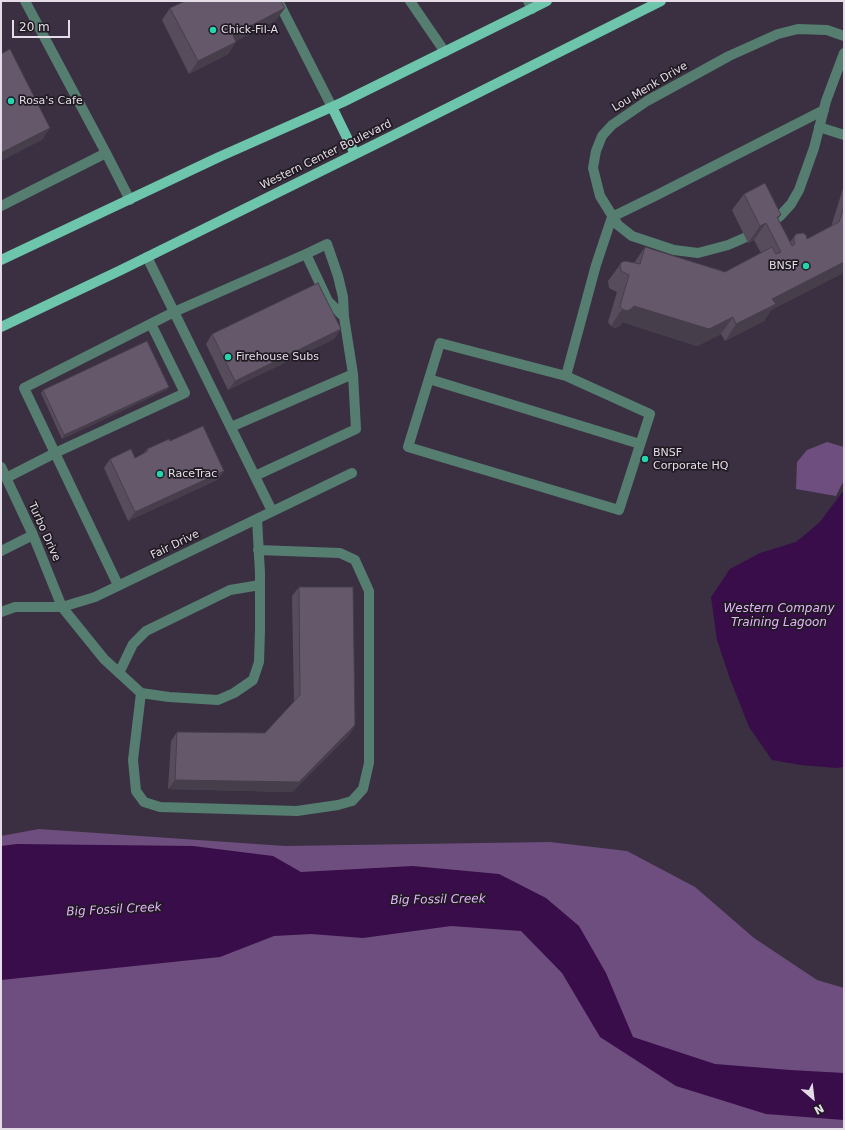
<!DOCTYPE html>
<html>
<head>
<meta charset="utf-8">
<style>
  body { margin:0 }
  #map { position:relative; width:845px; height:1130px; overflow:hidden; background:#3b3041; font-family:"DejaVu Sans",sans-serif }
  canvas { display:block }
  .frame { position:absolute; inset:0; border:2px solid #e4dce7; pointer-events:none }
  .north { position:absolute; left:793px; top:1078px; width:40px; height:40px; -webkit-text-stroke:3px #201a22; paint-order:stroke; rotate:152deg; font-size:11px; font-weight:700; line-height:16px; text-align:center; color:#e4dce7 }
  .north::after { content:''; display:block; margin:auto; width:14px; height:18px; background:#e4dce7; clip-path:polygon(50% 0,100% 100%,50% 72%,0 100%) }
  .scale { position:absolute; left:12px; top:20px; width:58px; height:18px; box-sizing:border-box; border:2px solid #e4dce7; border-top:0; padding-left:5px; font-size:12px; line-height:14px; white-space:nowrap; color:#e4dce7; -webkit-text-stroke:3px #201a22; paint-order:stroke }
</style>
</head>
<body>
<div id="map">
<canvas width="845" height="1130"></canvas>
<div class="frame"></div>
<div class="north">N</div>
<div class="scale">20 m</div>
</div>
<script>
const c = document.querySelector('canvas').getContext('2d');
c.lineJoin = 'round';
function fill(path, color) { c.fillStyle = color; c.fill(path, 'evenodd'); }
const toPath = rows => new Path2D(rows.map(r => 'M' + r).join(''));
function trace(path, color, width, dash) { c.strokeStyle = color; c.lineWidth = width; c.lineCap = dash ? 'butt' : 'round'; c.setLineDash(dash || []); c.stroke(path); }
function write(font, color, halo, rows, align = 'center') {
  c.font = font + ' "DejaVu Sans",sans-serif'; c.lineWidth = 3.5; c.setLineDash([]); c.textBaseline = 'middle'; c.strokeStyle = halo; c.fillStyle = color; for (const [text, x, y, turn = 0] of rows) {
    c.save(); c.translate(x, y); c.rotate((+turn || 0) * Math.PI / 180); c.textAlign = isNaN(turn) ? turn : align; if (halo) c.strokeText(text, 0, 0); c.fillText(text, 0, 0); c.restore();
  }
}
fill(toPath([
  [827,442,844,447,844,480,836,496,796,489,797,462,807,450],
  [39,829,285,846,550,842,627,851,695,887,754,938,817,980,844,988,844,1129,1,1129,1,836]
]), '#6e4e7e');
fill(toPath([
  [844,490,844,767,837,768,801,765,772,760,749,727,729,676,717,640,711,597,730,569,760,553,796,542,819,523],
  [17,844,193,846,273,856,301,872,413,866,499,874,546,898,579,926,606,973,633,1037,715,1064,790,1070,844,1073,844,1120,766,1114,676,1086,600,1037,562,973,521,931,451,926,363,938,311,934,274,936,220,957,1,980,1,846]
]), '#390c4a');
trace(toPath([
  [25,1,106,153,130,200],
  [278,1,332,107],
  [410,1,445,52],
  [528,1,532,9],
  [819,127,844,135],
  [1,206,106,153],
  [771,223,780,216,791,204,799,190,814,148,826,101,844,53],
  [758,232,728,245,698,253,674,250,632,236,618,225,600,196,593,168,596,151,602,136,612,125,647,101,729,56,778,34,798,29,827,30,844,36],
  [306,254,328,301,344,317],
  [147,257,272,511],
  [566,376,440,343,408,447,619,510,650,414,566,376,596,265,612,217,657,195,824,110],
  [429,379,640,444],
  [231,427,353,374,356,429,255,476],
  [1,467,33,535,62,607,104,659,141,693,169,697,218,700,234,693,253,680,259,662,260,630,260,573,257,519],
  [6,478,55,453,24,388,174,312,306,254,327,244,338,276,343,297,344,317,353,374],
  [1,551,33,535],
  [118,585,55,453,185,393,151,324],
  [1,612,15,607,62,607,95,597,352,473],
  [119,673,133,644,146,631,230,590,260,585],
  [141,693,133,760,136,791,144,802,160,807,297,811,338,805,352,801,363,789,369,763,369,591,355,560,340,553,258,550]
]), '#557e71', 10);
trace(toPath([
  [332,107,355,154],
  [1,260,219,157,343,102,547,1],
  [1,327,121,270,390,137,661,1]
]), '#6dc6ac', 10);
fill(toPath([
  [170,8,276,20,236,41,228,54,189,74,162,20],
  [844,185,844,270,841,274,771,310,764,321,725,341,721,334,697,346,622,322,620,326,615,328,611,326,608,322,617,292,609,288,608,281,622,262,634,263,645,247,725,272,761,253,754,240,748,243,732,210,744,194,781,215,778,219,790,242,796,234,807,239,831,227],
  [341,329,334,339,228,390,206,344,212,334],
  [169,387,166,390,62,439,41,393,43,390],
  [170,441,224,471,217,480,128,521,104,468,110,459,135,458,143,454,147,449],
  [299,587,355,725,349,735,292,792,168,789,171,741,177,732,265,733,294,702,292,596]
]), '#574c5c');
fill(toPath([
  [285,8,276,20,224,47,233,35],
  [236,42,228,54,189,74,198,61],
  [50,128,42,140,1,161,1,153],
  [766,223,754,240,748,243,760,226],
  [844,262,844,270,841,274,771,310,764,321,725,341,736,324,772,299],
  [634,306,733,317,721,334,697,346,622,322,620,326,615,328,611,326,622,309],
  [341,329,334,339,228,390,235,381],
  [169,387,166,390,62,439,64,435],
  [224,471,217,480,128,521,135,512],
  [355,725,349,735,292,792,168,789,175,780]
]), '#473e4b');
const building = toPath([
  [185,1,281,1,285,8,233,35,236,42,198,61,170,8,185,1],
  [10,49,50,128,1,153,1,54,10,49],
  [765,183,781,215,777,217,792,246,795,244,794,241,794,237,796,234,803,233,806,235,807,239,839,222,844,206,844,262,772,299,776,304,736,324,733,317,709,329,634,306,631,309,627,311,622,309,620,306,629,275,621,271,620,264,622,262,625,261,640,264,645,247,725,272,772,247,776,254,781,252,766,223,760,226,744,194,765,183],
  [318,283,341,329,235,381,212,334,318,283],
  [147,341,169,387,64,435,43,390,147,341],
  [203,426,224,471,135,512,110,459,131,449,135,458,148,451,147,449,169,439,170,441,203,426],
  [299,587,353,587,355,725,299,782,175,780,177,732,265,733,300,695,299,587]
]);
fill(building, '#65586b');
trace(building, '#473e4b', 1);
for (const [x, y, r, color] of [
  [213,30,4,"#24d5af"],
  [11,101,4,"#24d5af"],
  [806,266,4,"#24d5af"],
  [228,357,4,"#24d5af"],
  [645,459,4,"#24d5af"],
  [160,474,4,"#24d5af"]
]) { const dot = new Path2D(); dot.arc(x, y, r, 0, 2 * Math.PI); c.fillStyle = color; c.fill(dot); trace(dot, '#201a22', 1.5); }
write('11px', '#e4dce7', '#201a22', [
  ["Chick-Fil-A",221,30],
  ["Rosa's Cafe",19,101],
  ["BNSF",798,266,"right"],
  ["Firehouse Subs",236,357],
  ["BNSF",653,453],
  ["Corporate HQ",653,466],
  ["RaceTrac",168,474]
], 'left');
write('11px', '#e4dce7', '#201a22', [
  ["Lou Menk Drive",650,87,-31],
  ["Western Center Boulevard",326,155,-26],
  ["Turbo Drive",44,532,66],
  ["Fair Drive",175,545,-26]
]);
write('italic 12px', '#e6b4fe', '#201a22', [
  ["Western Company",779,609],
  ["Training Lagoon",779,623],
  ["Big Fossil Creek",438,900,-1],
  ["Big Fossil Creek",114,910,-3]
]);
</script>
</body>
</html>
